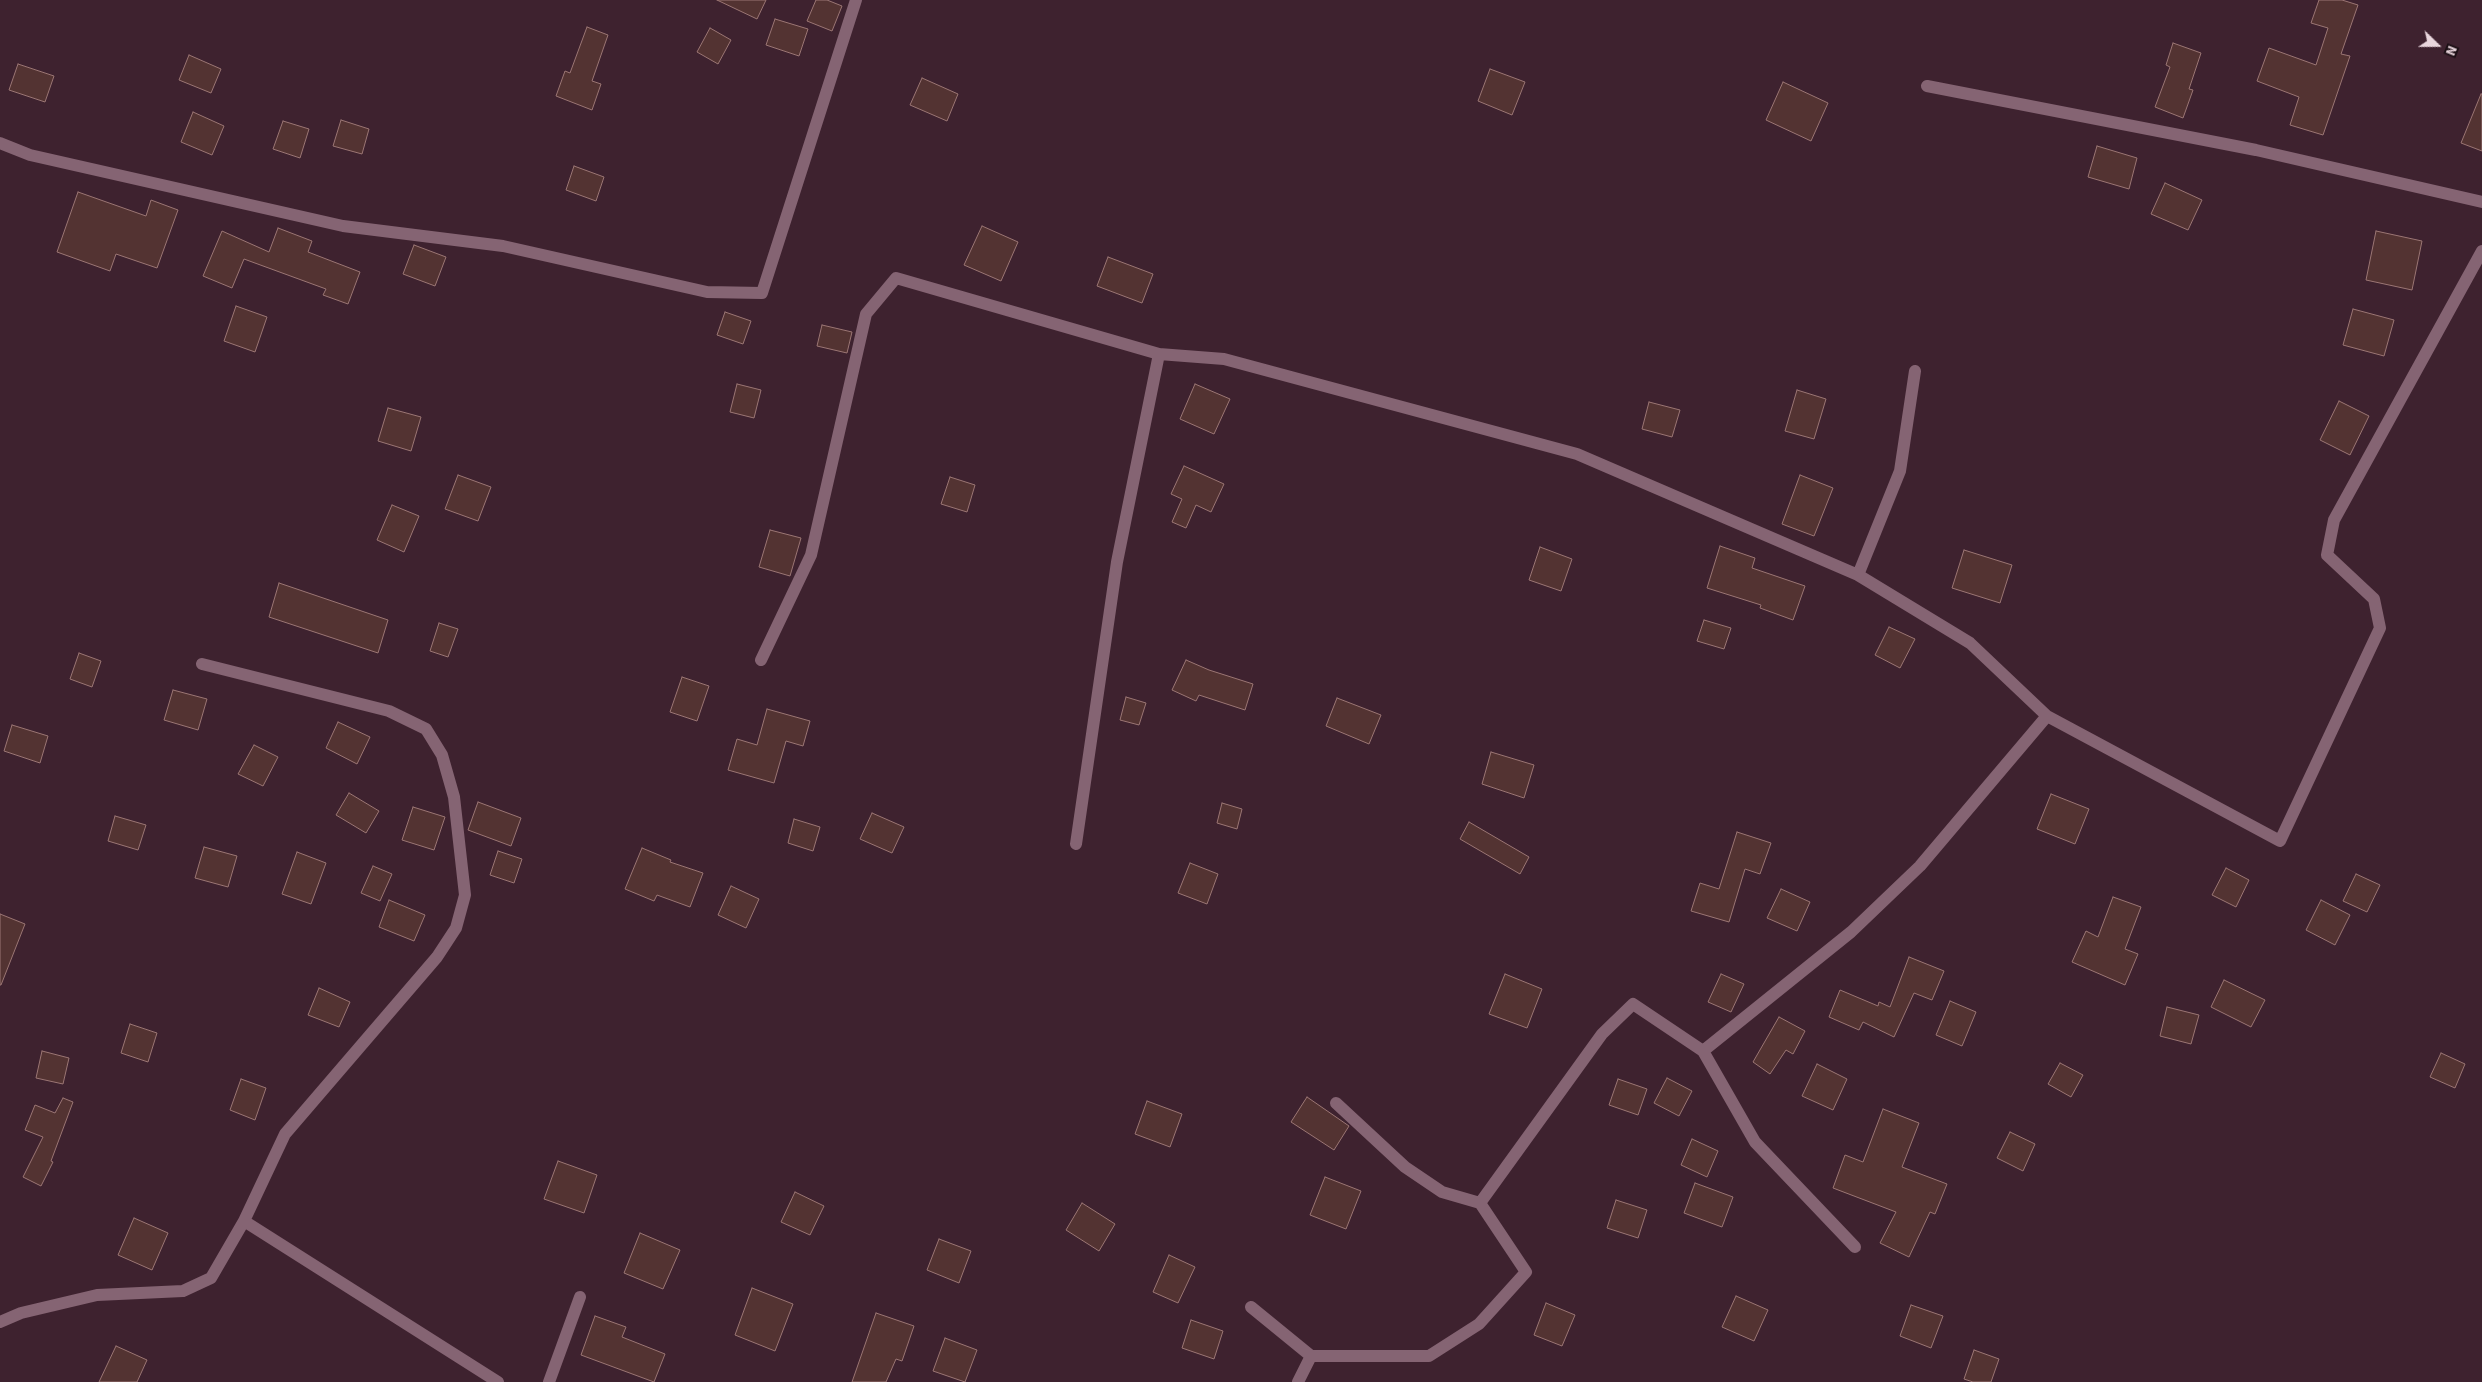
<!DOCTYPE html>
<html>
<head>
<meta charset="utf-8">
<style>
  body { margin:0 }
  #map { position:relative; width:2482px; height:1382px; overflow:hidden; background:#3e222f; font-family:"Source Sans 3",sans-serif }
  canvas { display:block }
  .north { position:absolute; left:2412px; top:20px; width:50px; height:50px; -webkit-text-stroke:4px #1d1016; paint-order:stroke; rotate:112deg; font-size:14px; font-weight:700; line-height:20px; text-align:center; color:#e9d6dd }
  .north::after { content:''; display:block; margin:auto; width:18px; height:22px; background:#e9d6dd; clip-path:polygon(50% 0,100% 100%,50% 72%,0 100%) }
</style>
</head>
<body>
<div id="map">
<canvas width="2482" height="1382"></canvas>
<div class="north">N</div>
</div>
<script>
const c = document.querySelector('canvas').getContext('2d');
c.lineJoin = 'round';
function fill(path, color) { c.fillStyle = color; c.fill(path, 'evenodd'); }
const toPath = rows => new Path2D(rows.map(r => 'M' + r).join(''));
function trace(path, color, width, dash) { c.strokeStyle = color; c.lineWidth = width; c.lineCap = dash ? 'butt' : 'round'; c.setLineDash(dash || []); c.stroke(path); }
const building = toPath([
  [717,0,766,0,757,19,717,0],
  [816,0,827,0,842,6,832,31,807,21,816,0],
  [2319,0,2342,0,2358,5,2341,54,2350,56,2323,135,2290,125,2299,97,2257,81,2269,48,2316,65,2328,28,2311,23,2319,0],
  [775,19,808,29,799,56,766,45,775,19],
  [587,27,608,35,592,81,601,84,592,110,556,96,565,71,570,73,587,27],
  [710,28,731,40,718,64,697,52,710,28],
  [2173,43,2201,53,2189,89,2193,90,2183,118,2155,107,2170,67,2166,65,2173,43],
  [189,55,221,69,211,93,179,80,189,55],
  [18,64,54,76,45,102,9,90,18,64],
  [1490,69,1525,82,1512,115,1478,101,1490,69],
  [922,78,958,94,947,121,910,105,922,78],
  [1783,82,1828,103,1811,141,1766,120,1783,82],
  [2481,94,2482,94,2482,151,2461,143,2481,94],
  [193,112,224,126,212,155,181,142,193,112],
  [341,120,369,129,362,154,333,146,341,120],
  [283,121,309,129,300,158,273,149,283,121],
  [2097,146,2137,158,2129,189,2088,177,2097,146],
  [574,166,604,177,596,201,566,190,574,166],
  [2165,183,2202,200,2188,230,2151,214,2165,183],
  [78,192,146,216,151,200,178,210,157,268,116,254,110,271,57,252,78,192],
  [982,226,1018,242,1001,281,964,265,982,226],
  [278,228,312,241,308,252,360,272,348,304,323,295,326,289,244,259,232,288,203,276,222,231,269,252,278,228],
  [2376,231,2422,241,2412,290,2366,280,2376,231],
  [414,245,446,257,435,286,403,274,414,245],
  [1108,257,1153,274,1142,303,1097,286,1108,257],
  [236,306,267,317,255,352,224,341,236,306],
  [2353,309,2394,320,2384,356,2343,345,2353,309],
  [725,312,751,321,743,344,717,335,725,312],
  [822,325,852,332,847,353,817,346,822,325],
  [737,384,761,390,754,418,730,412,737,384],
  [1195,384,1230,399,1214,434,1180,419,1195,384],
  [1797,390,1826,399,1814,439,1785,431,1797,390],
  [2339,401,2369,416,2350,455,2320,440,2339,401],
  [1649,402,1680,410,1672,437,1642,429,1649,402],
  [388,408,421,417,411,451,378,441,388,408],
  [1184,466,1224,484,1211,512,1196,505,1186,528,1172,522,1182,499,1171,494,1184,466],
  [458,475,491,487,478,521,445,509,458,475],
  [1800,475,1833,488,1814,536,1782,524,1800,475],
  [950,477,975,485,967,512,941,504,950,477],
  [392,505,419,516,404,552,377,540,392,505],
  [770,530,801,538,790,576,759,567,770,530],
  [1720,546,1755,558,1752,568,1805,586,1793,620,1760,608,1761,605,1707,588,1720,546],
  [1540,547,1572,559,1561,591,1529,580,1540,547],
  [1964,550,2012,565,2000,603,1952,588,1964,550],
  [279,583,388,620,378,653,269,617,279,583],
  [1704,620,1731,628,1724,649,1697,641,1704,620],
  [439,623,458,629,448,657,430,651,439,623],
  [1889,627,1915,639,1900,668,1875,655,1889,627],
  [79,653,101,661,92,687,70,679,79,653],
  [1186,660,1209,670,1253,684,1245,710,1199,695,1196,701,1172,690,1186,660],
  [682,677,709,686,697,721,670,712,682,677],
  [173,690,207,699,198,730,164,720,173,690],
  [1126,697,1146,703,1139,725,1120,720,1126,697],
  [1337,698,1381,715,1369,744,1326,726,1337,698],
  [767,709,810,721,803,746,786,741,774,783,728,770,737,739,757,745,767,709],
  [338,722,370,737,357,764,326,748,338,722],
  [12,725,48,736,40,763,4,751,12,725],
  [254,745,278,757,263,786,238,774,254,745],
  [1491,752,1534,765,1524,798,1482,784,1491,752],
  [349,793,379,811,366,833,336,815,349,793],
  [2051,794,2089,809,2075,844,2037,829,2051,794],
  [478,802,521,818,511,846,468,830,478,802],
  [1222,803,1242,809,1237,829,1217,823,1222,803],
  [413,807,445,817,434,850,402,840,413,807],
  [872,813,904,827,892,853,860,839,872,813],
  [115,816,146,825,138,850,108,841,115,816],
  [794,819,820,827,813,851,788,843,794,819],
  [1469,822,1529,857,1520,874,1460,839,1469,822],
  [1737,832,1771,843,1760,874,1745,869,1729,922,1691,911,1700,883,1719,889,1737,832],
  [204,847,237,856,228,887,195,878,204,847],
  [642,848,671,860,670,862,703,873,690,907,657,895,654,901,625,889,642,848],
  [498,851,522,859,514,883,490,875,498,851],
  [297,852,326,863,311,904,282,894,297,852],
  [1190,863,1218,874,1207,904,1178,893,1190,863],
  [373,866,392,874,380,901,361,893,373,866],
  [2226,868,2249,880,2236,907,2212,895,2226,868],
  [2356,874,2380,885,2367,912,2343,901,2356,874],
  [731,886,759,899,746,928,718,915,731,886],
  [1781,889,1810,902,1797,931,1767,918,1781,889],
  [2113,897,2141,907,2125,949,2138,954,2125,985,2072,962,2086,931,2098,937,2113,897],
  [389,900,425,915,414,941,379,927,389,900],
  [2321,900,2350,915,2335,945,2306,930,2321,900],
  [0,914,25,924,1,985,0,985,0,914],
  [1909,957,1944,971,1932,1000,1914,993,1894,1037,1863,1022,1859,1030,1829,1017,1840,990,1878,1006,1879,1002,1890,1007,1909,957],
  [1505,974,1542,989,1527,1028,1489,1014,1505,974],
  [1721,974,1744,984,1731,1012,1708,1002,1721,974],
  [2224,980,2265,1000,2251,1027,2211,1007,2224,980],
  [319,988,350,1002,339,1027,308,1015,319,988],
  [1950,1001,1976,1012,1962,1046,1936,1035,1950,1001],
  [2167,1007,2199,1015,2191,1044,2160,1036,2167,1007],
  [1779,1017,1805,1031,1793,1054,1786,1050,1770,1074,1753,1062,1779,1017],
  [130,1024,157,1033,148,1062,121,1053,130,1024],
  [42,1051,69,1058,63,1084,36,1078,42,1051],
  [2441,1053,2465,1064,2455,1088,2430,1077,2441,1053],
  [2060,1063,2083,1075,2071,1097,2048,1084,2060,1063],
  [1817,1064,1847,1079,1833,1110,1802,1096,1817,1064],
  [1667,1078,1692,1091,1679,1116,1654,1103,1667,1078],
  [241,1079,266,1088,255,1120,230,1110,241,1079],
  [1618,1079,1647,1089,1638,1115,1609,1105,1618,1079],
  [1307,1097,1349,1126,1334,1150,1291,1122,1307,1097],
  [63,1098,73,1102,51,1161,53,1162,41,1186,23,1177,43,1137,25,1130,35,1105,55,1113,63,1098],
  [1147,1101,1182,1114,1170,1147,1135,1134,1147,1101],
  [1883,1109,1919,1123,1902,1167,1947,1184,1935,1214,1930,1212,1909,1257,1880,1243,1896,1212,1833,1188,1845,1155,1863,1162,1883,1109],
  [2010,1132,2035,1144,2023,1171,1997,1158,2010,1132],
  [1692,1139,1718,1151,1707,1177,1681,1165,1692,1139],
  [558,1161,597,1175,584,1213,544,1199,558,1161],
  [1325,1177,1361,1191,1346,1229,1310,1215,1325,1177],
  [1695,1183,1733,1197,1722,1227,1684,1213,1695,1183],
  [795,1192,824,1206,810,1235,781,1222,795,1192],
  [1616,1200,1647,1210,1638,1238,1607,1228,1616,1200],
  [1082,1203,1115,1224,1099,1251,1066,1230,1082,1203],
  [134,1218,168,1233,152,1270,118,1255,134,1218],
  [640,1233,680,1250,663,1289,624,1273,640,1233],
  [939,1239,971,1251,959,1283,927,1270,939,1239],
  [1169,1255,1195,1267,1178,1303,1153,1292,1169,1255],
  [752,1288,793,1304,775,1351,735,1335,752,1288],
  [1736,1296,1768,1310,1754,1341,1722,1327,1736,1296],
  [1546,1303,1575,1315,1562,1346,1534,1335,1546,1303],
  [1911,1305,1943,1316,1931,1348,1900,1336,1911,1305],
  [876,1313,914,1326,902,1361,896,1359,886,1382,852,1382,876,1313],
  [595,1316,626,1327,622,1337,665,1354,654,1382,581,1355,595,1316],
  [1191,1320,1223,1331,1214,1359,1182,1348,1191,1320],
  [945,1338,977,1350,965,1382,933,1371,945,1338],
  [116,1346,147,1360,137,1382,99,1382,116,1346],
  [1974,1350,1999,1359,1991,1382,1973,1382,1964,1379,1974,1350]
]);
fill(building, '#533332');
trace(building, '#9b7674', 1);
trace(toPath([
  [1927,86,2256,150,2482,202],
  [0,143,30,155,343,226,503,246,707,292,762,293,856,0],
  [1858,575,1900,471,1915,371],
  [761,660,811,555,866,314,896,278,1159,354,1224,359,1577,454,1858,575,1970,643,2047,716,2280,841,2380,628,2374,599,2327,555,2334,520,2482,251],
  [202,664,389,711,426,729,442,755,454,797,465,895,456,928,437,957,285,1134,244,1221],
  [1076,844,1117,562,1159,354],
  [1703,1051,1851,932,1920,866,2047,716],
  [1480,1203,1602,1034,1633,1004,1703,1051,1755,1142,1855,1247],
  [1251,1307,1311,1356,1429,1356,1479,1324,1526,1272,1480,1203,1442,1192,1405,1167,1336,1103],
  [0,1322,21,1313,97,1295,183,1291,211,1278,244,1221,498,1382],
  [549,1382,580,1297],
  [1298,1382,1311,1356]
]), '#856473', 12);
</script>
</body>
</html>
